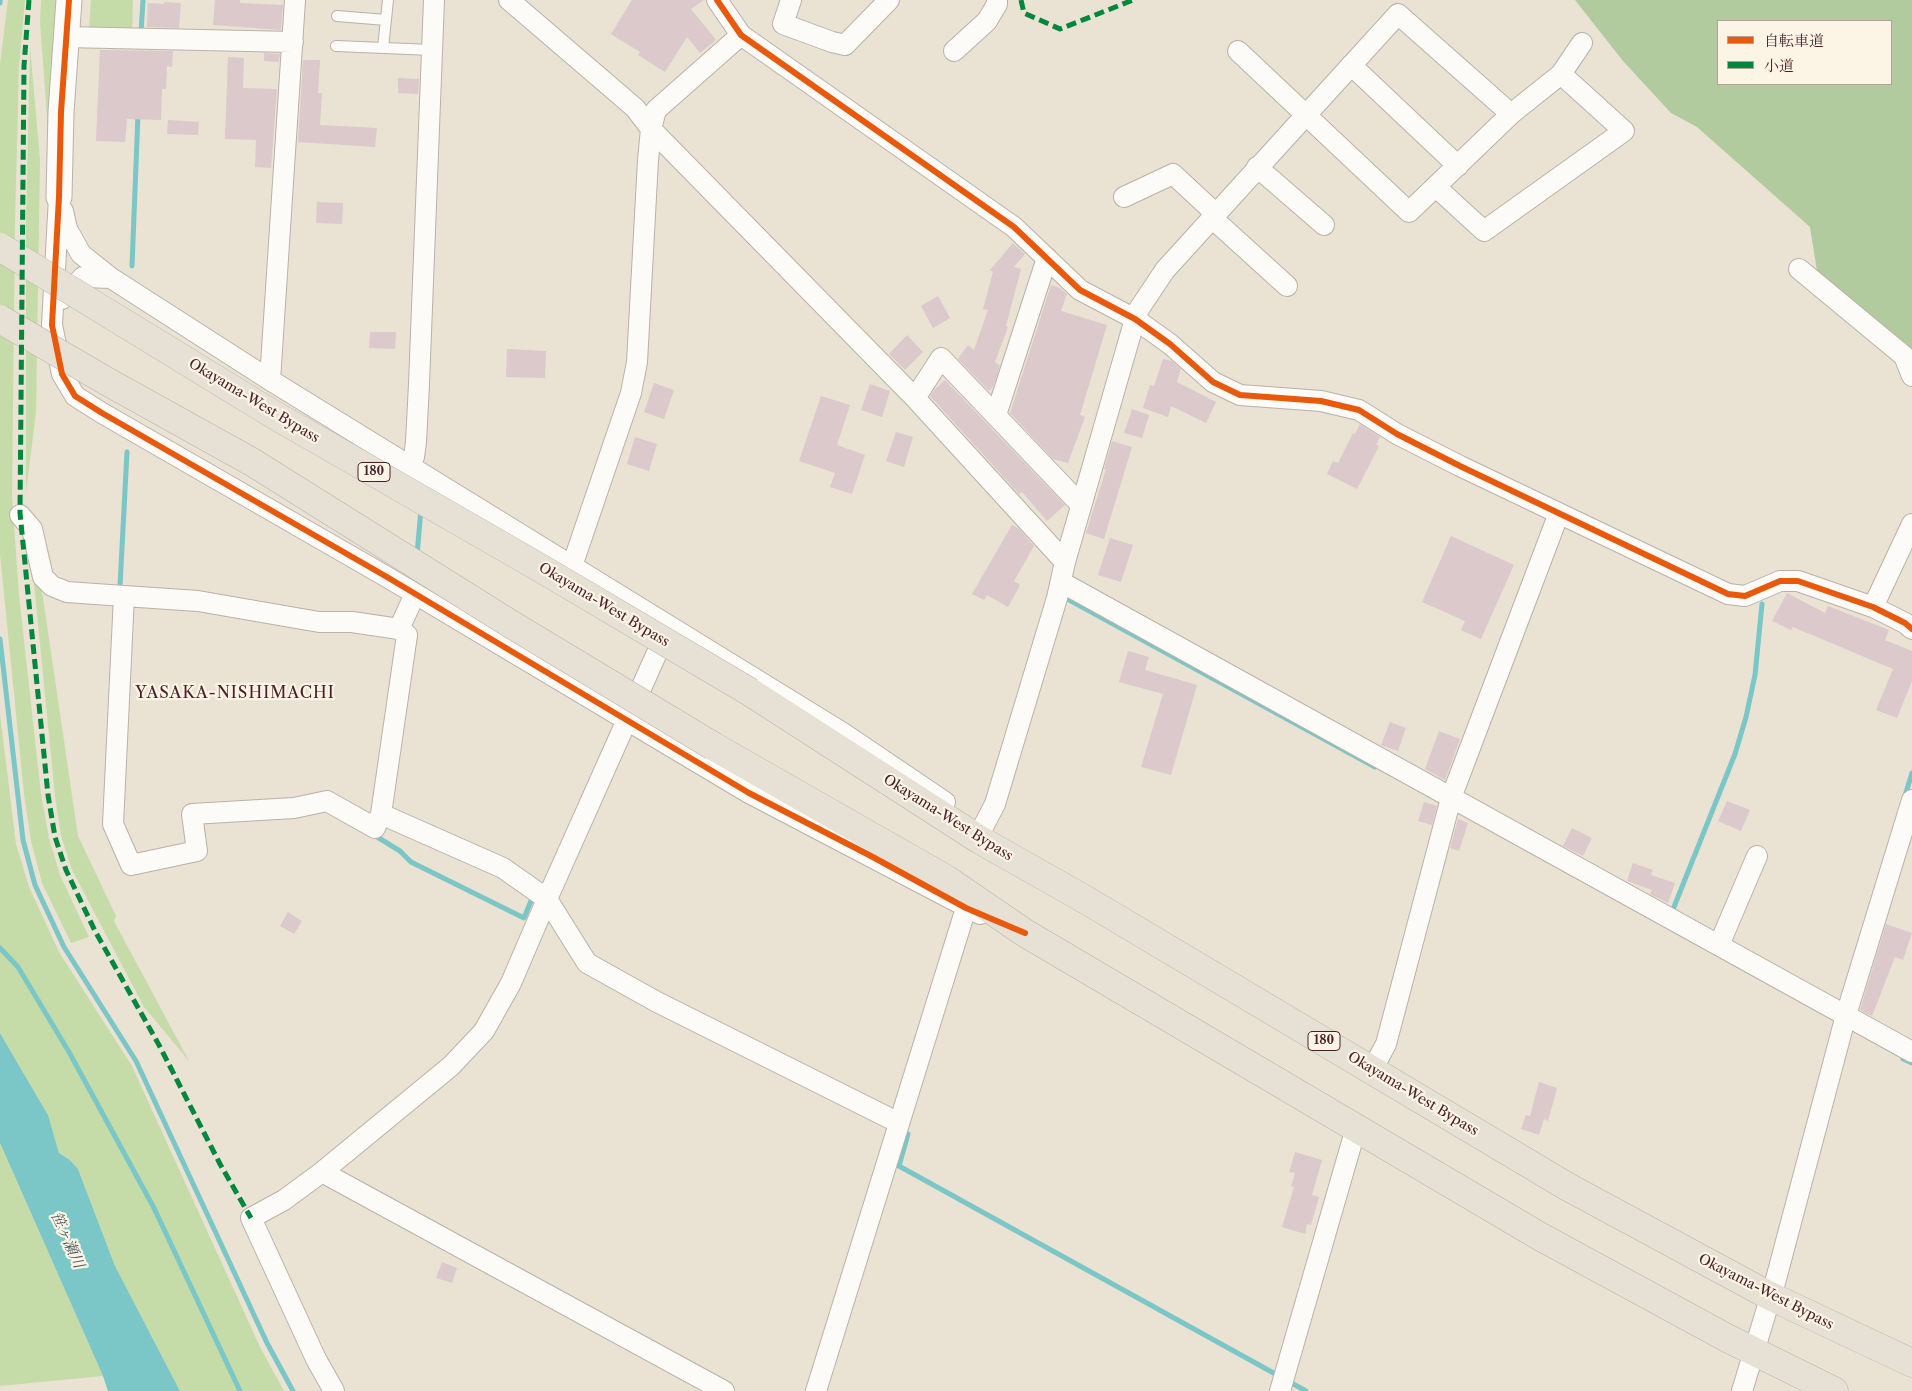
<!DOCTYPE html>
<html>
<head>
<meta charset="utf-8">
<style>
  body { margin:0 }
  #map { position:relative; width:1912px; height:1391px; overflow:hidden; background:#eae2d3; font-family:"Libre Caslon Text","Noto Serif JP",serif }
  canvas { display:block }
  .legend { position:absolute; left:1717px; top:20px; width:175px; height:65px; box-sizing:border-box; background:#fcf5e5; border:1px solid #b59f9b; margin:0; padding:6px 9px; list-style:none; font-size:15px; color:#4a1f2b }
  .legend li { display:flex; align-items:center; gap:10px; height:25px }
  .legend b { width:25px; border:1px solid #b59f9b }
</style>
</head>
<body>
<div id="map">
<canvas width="1912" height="1391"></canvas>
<ul class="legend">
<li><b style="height:6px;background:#e8590c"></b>自転車道</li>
<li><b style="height:6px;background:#00873e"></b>小道</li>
</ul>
</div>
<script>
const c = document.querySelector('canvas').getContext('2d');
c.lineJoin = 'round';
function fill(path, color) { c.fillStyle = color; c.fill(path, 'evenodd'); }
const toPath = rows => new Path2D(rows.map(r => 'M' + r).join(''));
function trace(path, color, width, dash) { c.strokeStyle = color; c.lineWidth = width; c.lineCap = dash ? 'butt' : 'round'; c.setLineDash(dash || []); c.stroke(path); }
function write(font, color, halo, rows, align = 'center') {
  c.font = font + ' "Libre Caslon Text","Noto Serif JP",serif'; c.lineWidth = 4.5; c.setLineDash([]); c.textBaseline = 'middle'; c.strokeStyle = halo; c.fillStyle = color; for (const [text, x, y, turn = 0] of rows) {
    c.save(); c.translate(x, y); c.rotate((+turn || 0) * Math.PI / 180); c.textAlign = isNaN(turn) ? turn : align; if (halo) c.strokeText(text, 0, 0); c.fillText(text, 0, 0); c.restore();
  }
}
fill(toPath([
  [8,0,25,0,19,66,15,222,12,496,19,595,41,794,49,838,60,875,89,937,71,943,42,883,31,841,24,794,0,554,0,64],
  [41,0,64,0,49,144,40,22],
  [91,0,133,0,132,32,89,31],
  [30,46,40,160,36,412,26,492,26,228],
  [29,533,43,598,78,836,116,916,114,921,189,1061,144,1007,72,870,61,836,55,796],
  [0,714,16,844,29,887,59,952,132,1066,260,1347,284,1391,180,1391,115,1266,78,1169,70,1160,59,1153,48,1115,0,1033],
  [0,1143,41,1236,103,1376,0,1386]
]), '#c5dca8');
fill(toPath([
  [1575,0,1912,0,1912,352,1906,344,1817,271,1810,227,1697,127,1671,113,1623,61],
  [1718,21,1891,21,1891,84,1718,84]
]), '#b2cb9e');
fill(toPath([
  [0,1033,48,1115,59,1153,70,1160,78,1169,115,1266,180,1391,108,1391,103,1376,0,1143]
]), '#7bc6c7');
trace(toPath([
  [0,3,0,0],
  [141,33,143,0],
  [132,266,138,114],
  [417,555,421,509],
  [120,586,127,452],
  [1062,596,1375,767],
  [0,639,23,840,35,885,64,947,136,1061,267,1343,293,1391],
  [1904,799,1912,773],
  [374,835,400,851,411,862,524,918,533,896],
  [1672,912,1735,754,1746,717,1755,675,1762,604],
  [0,948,18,967,69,1052,154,1208,240,1391],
  [1903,1059,1912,1063],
  [908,1134,899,1166,1279,1376],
  [1286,1380,1306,1391]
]), '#7bc6c7', 5);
fill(toPath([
  [215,0,240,0,240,3,283,5,281,30,213,25],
  [632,0,704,0,691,9,716,40,700,53,687,37,665,72,638,55,640,52,611,34],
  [164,2,181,3,179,28,147,27,148,3,164,4],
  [100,50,173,51,172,67,167,66,166,89,162,89,161,120,127,119,125,142,96,141],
  [264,53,280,54,279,62,264,61],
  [228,57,244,58,243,88,277,89,271,168,255,167,256,140,225,139],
  [303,60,320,60,318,93,322,93,320,125,377,128,375,147,298,142],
  [398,78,419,79,418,94,398,93],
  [168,120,199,122,198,135,167,134],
  [317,202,343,203,342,224,316,223],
  [1013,243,1025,254,1014,267,1021,269,1006,326,1008,327,995,362,1000,366,993,387,989,391,958,359,968,345,974,350,988,310,983,309,993,272,990,270],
  [1051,285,1060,288,1067,294,1061,311,1107,325,1080,415,1085,417,1068,463,1053,459,1010,413],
  [938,296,950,318,933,328,921,306],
  [370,332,396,332,395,349,369,348],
  [907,335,923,352,905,370,889,354],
  [507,349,546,351,545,378,506,377],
  [1163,359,1172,361,1181,369,1177,382,1216,402,1206,423,1171,406,1168,417,1143,408,1150,385,1154,386],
  [945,380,1065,505,1047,521,1022,492,1019,494,930,396,935,389],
  [654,383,674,390,664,419,644,412],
  [870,384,890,391,882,417,861,410],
  [821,396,850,405,837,445,865,455,852,494,830,487,835,473,799,461],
  [1132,409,1149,415,1142,438,1124,433],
  [1360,424,1380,437,1376,445,1379,446,1357,489,1327,474,1333,461,1338,463,1353,433,1355,434],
  [896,432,913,437,904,467,886,461],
  [635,437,657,444,649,471,627,464],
  [1112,441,1132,447,1104,539,1086,533,1106,469,1104,470],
  [1012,525,1019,529,1034,546,1014,581,1020,585,1008,607,987,595,984,600,972,594],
  [1451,536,1514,565,1481,639,1461,630,1465,621,1422,602],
  [1110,538,1133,545,1121,582,1098,575],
  [1787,593,1825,613,1828,606,1889,630,1885,640,1912,651,1912,681,1897,718,1876,710,1893,669,1793,627,1791,630,1772,621],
  [1128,651,1149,657,1145,670,1197,685,1171,775,1141,767,1163,694,1119,682],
  [1390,722,1406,728,1398,751,1381,745],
  [1439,731,1460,739,1445,780,1425,769],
  [1727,801,1750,810,1741,831,1718,821],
  [1424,802,1437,806,1432,825,1418,821],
  [1458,819,1468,823,1459,851,1450,848],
  [1572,828,1592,838,1583,856,1563,846],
  [1633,863,1653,870,1651,875,1675,883,1668,903,1650,894,1652,890,1627,881],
  [288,912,302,921,294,934,280,926],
  [1886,924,1912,933,1903,960,1895,957,1872,1016,1860,1010],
  [1539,1082,1557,1088,1548,1121,1544,1119,1539,1135,1521,1129,1526,1115,1530,1116],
  [1295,1152,1322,1160,1312,1195,1319,1197,1311,1225,1307,1224,1305,1234,1282,1227,1294,1187,1291,1186,1295,1173,1289,1172],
  [442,1262,457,1268,452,1283,436,1278]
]), '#dbc9cb');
const service = toPath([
  [337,16,386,20],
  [336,46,432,50],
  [383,48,388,0]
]);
const minor = toPath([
  [509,0,635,108,651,129,915,398,1065,562],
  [717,0,741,35,1014,227,1080,290,1135,319,1170,344,1213,382,1240,395,1321,401,1359,410,1397,434,1460,466,1728,594,1745,596,1780,581,1798,581,1873,607,1905,623,1912,629],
  [791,0,783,24,832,42,845,45,889,0],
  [65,37,293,42],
  [954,51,987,21,997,4,997,0],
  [1238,51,1409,212,1511,114],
  [1351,65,1458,166],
  [1257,167,1324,225],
  [1436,187,1484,231,1624,131,1561,74],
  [59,197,52,325,62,374,75,396,102,413,387,577,749,793,980,914],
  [1124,197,1173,174,1215,213],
  [63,211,67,229,81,254,111,278,270,380,843,733,945,802],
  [1211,217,1287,286],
  [1799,269,1904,356,1912,376],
  [62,299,83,277,111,278],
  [270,380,295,0],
  [915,398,941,358,1081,505],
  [996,415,1047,258],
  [408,466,414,457,416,442,419,384,434,0],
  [20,515,32,529,43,577,52,586,67,592,124,596,198,601,319,622,352,622,399,629,407,635,381,814,375,828,327,801,294,808,192,814,197,851,131,865,113,824,124,596],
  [572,566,631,393,637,362,648,160,651,129,656,110,741,35],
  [1061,582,1912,1052],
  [1873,607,1912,524],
  [399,629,415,594],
  [381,814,503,868,547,899,587,963,657,1002,899,1123],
  [983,827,995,804,1057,598,1065,562,1135,319,1139,309,1165,270,1398,14,1511,114,1561,74,1582,43],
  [1719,945,1757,856],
  [1372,1070,1386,1044,1451,798,1559,513],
  [322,1172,724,1391],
  [334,1391,316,1359,251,1218,284,1200,322,1172,451,1066,484,1031,511,983,547,899,668,628],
  [816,1391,966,908],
  [1280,1391,1356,1128],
  [1742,1391,1776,1279,1846,1015,1912,800]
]);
const tertiary = toPath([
  [59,197,61,112,69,0]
]);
const trunk = toPath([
  [750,692,980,840,1086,900,1568,1187,1770,1296,1912,1363],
  [713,746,946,879,1025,933,1541,1237,1727,1338,1834,1391]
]);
trace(service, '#bab1a9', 12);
trace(minor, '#bab1a9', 22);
trace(tertiary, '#bab1a9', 27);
trace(trunk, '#bab1a9', 29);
trace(service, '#fcfbf8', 10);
trace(minor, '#fcfbf8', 20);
trace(tertiary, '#fcfbf8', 25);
trace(trunk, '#e7e1d5', 28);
const trunkBridge = toPath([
  [0,247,271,413,542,569,750,692],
  [0,319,108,382,252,462,509,623,713,746]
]);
trace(trunkBridge, '#bab1a9', 29, []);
trace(trunkBridge, '#e7e1d5', 28);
trace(toPath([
  [29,0,24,66,20,513,48,795,55,837,66,870,95,931,159,1045,220,1164,251,1218],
  [1021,0,1024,13,1060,29,1133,0]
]), '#00873e', 5, [10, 5]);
trace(toPath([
  [69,0,61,112,59,197,52,325,62,374,75,396,102,413,387,577,749,793,871,856,966,908,1025,933],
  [717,0,741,35,1014,227,1080,290,1135,319,1170,344,1213,382,1240,395,1321,401,1359,410,1397,434,1460,466,1728,594,1745,596,1780,581,1798,581,1873,607,1905,623,1912,629]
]), '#e8590c', 6);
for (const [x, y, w] of [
  [374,472,32],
  [1324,1041,32]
]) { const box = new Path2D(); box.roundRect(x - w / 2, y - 9.5, w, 19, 4); c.fillStyle = '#fcf5e5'; c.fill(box); trace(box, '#4a1f2b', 1); }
write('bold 12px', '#4a1f2b', null, [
  ["180",374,472],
  ["180",1324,1041]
]);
write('14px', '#4a1f2b', '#fcf5e5', [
  ["Okayama-West Bypass",254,401,31],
  ["Okayama-West Bypass",604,605,31],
  ["Okayama-West Bypass",948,818,32],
  ["Okayama-West Bypass",1413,1094,31],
  ["Okayama-West Bypass",1766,1292,27]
]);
write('italic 15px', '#4a5560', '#fcf5e5', [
  ["笹ヶ瀬川",67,1240,66]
]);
c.letterSpacing = '1px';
write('16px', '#4a1f2b', '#fcf5e5', [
  ["YASAKA-NISHIMACHI",235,693]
]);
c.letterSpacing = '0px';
</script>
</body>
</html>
